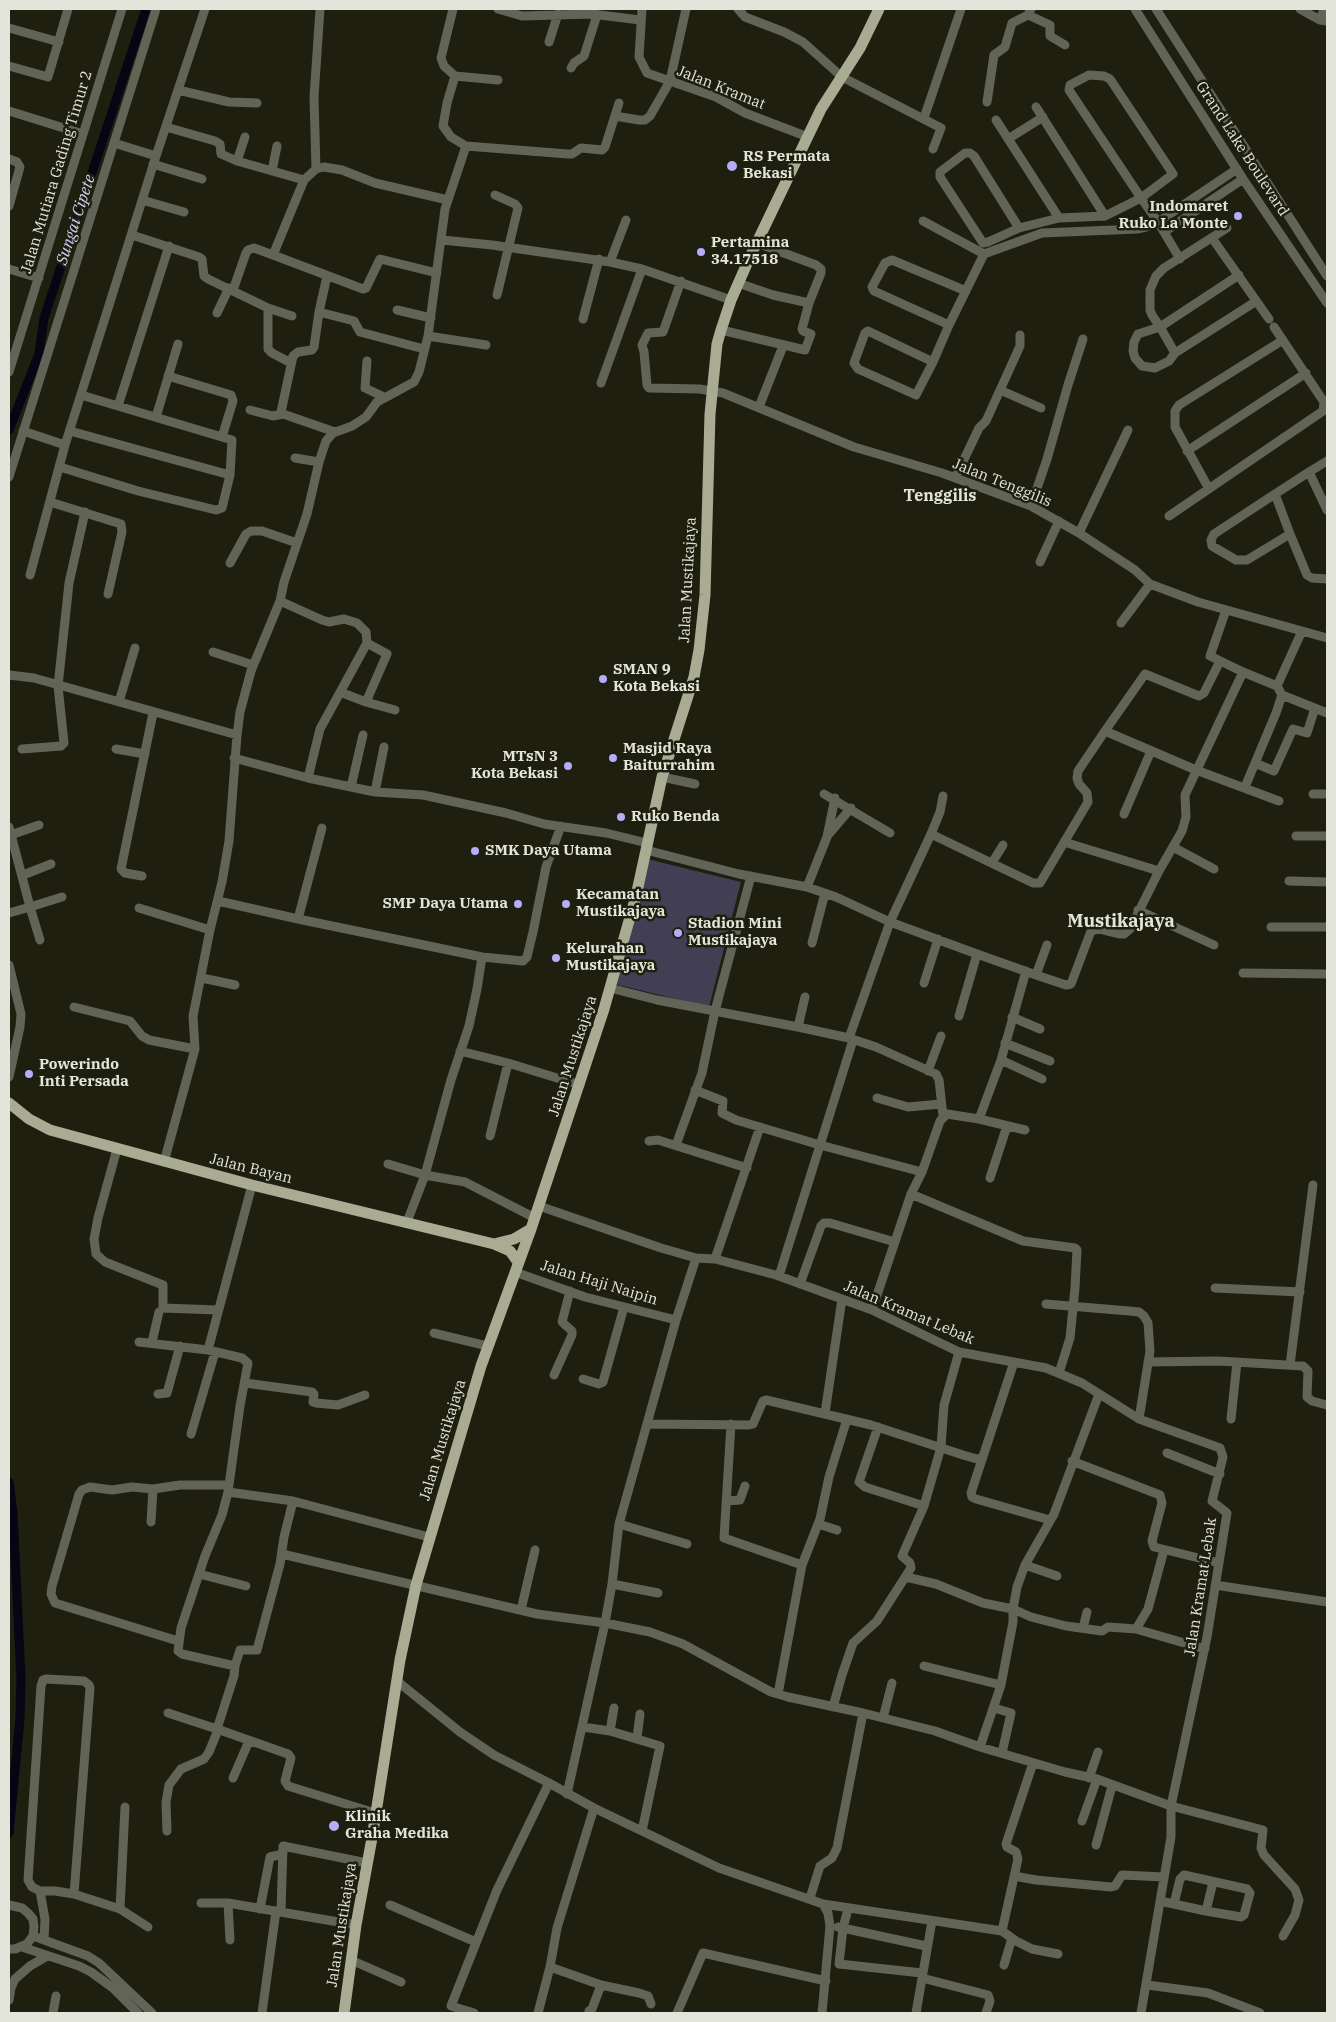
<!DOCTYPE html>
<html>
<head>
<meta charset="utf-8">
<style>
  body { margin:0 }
  #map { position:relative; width:1336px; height:2022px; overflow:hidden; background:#1e1f0e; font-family:"IBM Plex Serif",serif }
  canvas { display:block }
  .frame { position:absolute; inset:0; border:10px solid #e4e5da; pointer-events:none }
</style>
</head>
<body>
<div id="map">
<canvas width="1336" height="2022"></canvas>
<div class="frame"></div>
</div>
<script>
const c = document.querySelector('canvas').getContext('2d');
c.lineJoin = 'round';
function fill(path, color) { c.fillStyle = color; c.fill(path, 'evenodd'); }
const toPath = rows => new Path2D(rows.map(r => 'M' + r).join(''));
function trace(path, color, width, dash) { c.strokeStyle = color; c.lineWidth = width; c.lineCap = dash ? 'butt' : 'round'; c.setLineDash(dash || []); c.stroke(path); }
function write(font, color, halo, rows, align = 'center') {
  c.font = font + ' "IBM Plex Serif",serif'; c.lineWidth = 5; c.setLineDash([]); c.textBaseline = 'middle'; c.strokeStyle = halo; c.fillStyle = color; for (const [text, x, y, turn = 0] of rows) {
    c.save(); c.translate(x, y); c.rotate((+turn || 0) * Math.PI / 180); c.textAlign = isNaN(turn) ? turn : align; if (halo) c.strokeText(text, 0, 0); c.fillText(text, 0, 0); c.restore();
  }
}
fill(toPath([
  [647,859,741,882,709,1007,615,984]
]), '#423f54');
trace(toPath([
  [9,430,39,354,44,318,146,9],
  [9,1482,13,1513,21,1678,20,1719,9,1833]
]), '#070414', 9);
trace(toPath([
  [498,9,522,16,592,14,640,20],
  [642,9,639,57,647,73,716,97,745,113,808,137],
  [738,9,745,17,784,32,803,42,842,77,941,128,933,149],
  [1031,9,1028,15,1050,25,1050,36,1065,45],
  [1135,9,1243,179,1327,303],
  [1156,9,1327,276],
  [1300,9,1320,20,1327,21],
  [1320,20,1324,9],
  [9,28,59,42],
  [549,42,558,14],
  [9,66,48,77,68,9],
  [571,68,574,63,584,56,597,15],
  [455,76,498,80],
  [178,90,229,102,257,103],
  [987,102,994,55,1005,47,1012,23,1028,15],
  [1036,107,1105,216,1141,198,1173,174,1110,79,1104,76,1089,75,1070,85,1069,90,1141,198,1158,222,1180,259],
  [9,111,83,134],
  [615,116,639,120,645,120,650,116,670,81,686,9],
  [924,118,961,9],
  [996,120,1059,218],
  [166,127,215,141,220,144,221,154,237,161],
  [245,137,237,161,304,180],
  [1008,139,1043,117],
  [466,146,568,154,572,154,581,148,602,150,605,147,619,103],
  [156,156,205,9],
  [9,159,17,162,20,167,9,206],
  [153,164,202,179],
  [316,169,314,97,320,9],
  [272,171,277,146],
  [495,195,515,204,518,208,497,295],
  [142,200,184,212],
  [923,221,984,254],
  [1019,228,974,156,970,153,965,153,940,172,940,177,983,243,988,242,1019,228,1059,218,1105,216],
  [1227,228,1164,268,1156,276,1150,290,1150,310,1152,315,1160,327,1175,353,1169,361,1155,368,1142,366,1135,358,1133,351,1134,342,1138,334,1160,327,1239,275],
  [1164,232,1243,179],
  [132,235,199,257,202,259,204,276,208,279,268,308,268,349,272,353,291,363],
  [1212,238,1269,319],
  [442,240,492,245,610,262,642,269,731,300],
  [273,255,363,289,366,288,380,259,437,273],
  [610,262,626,220],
  [9,269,39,278],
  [327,276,319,312,314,347,312,350,298,352,293,356,281,412,283,414,335,432],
  [681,281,663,332,648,333,642,345,644,352,647,385,649,388,700,389,723,393,854,447,942,473,1031,506,1079,533,1135,570,1150,584,1198,602,1327,638],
  [738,283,773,295,809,303,821,273,821,269,816,265,757,243],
  [233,290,246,253,248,250,254,248,273,255,304,180,316,169,324,167,342,170,375,183,448,200],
  [268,308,292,316],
  [397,310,431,318],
  [319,312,354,321,360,332,424,349],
  [217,313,229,288],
  [583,319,599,259],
  [949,325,874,291,872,287,885,263,892,260,966,291],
  [721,330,805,350,811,334,803,331,802,329,809,303],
  [428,336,486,345],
  [1175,353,1255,302],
  [367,361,365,388,384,397],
  [933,362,868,331,865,333,854,363,858,369,916,395,933,362,949,325,984,254,1042,233,1137,229,1146,227,1158,222,1237,169],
  [9,372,122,9],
  [168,376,231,395,233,401,222,437],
  [601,383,642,269],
  [1000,390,1041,408],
  [118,406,169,246],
  [759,407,783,346],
  [250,410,273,416,283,414],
  [156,417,178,344],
  [23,431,65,445],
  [70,431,230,475],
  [1187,451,1306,373],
  [295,458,319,462],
  [60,467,138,491,216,510,222,508,230,475,232,440,81,395],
  [1309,472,1327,510],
  [9,477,156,9],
  [955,478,979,428,986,421,1020,346,1020,335],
  [1209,489,1175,427,1175,411,1179,405,1283,340],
  [1275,494,1290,534,1247,560,1236,560,1212,546,1211,540,1214,534,1275,494,1309,472,1327,461],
  [50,502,121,524,122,532,108,594],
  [1031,506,1047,459,1068,385,1083,339],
  [1169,516,1323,411,1324,402,1274,327],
  [1079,533,1128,430],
  [1290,534,1307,575,1312,578,1327,579],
  [1040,562,1059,521],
  [230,563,246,534,251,531,262,531,297,543],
  [30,575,65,445,156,156,114,143],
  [280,601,322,620,329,622,344,619,357,623,366,632,367,643],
  [1226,610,1210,656,1243,672,1277,686],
  [1121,623,1150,584],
  [213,652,253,665],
  [1220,661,1204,693,1199,696,1145,674,1105,731,1196,770,1279,801],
  [9,675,34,678,237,735],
  [340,692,366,702,395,710],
  [1282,695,1327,713],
  [119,702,135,648],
  [22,749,61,746,64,743,58,686,69,583,85,512],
  [116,749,145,754],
  [234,758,308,778,375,792,423,795,506,813,544,824,606,833,647,843],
  [1255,763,1274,771,1293,729,1307,733,1315,708],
  [662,777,695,784],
  [308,778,320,729,367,643,387,654,366,702],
  [351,787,363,735],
  [1245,787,1276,713,1282,695,1277,686,1302,631],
  [375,792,384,747],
  [824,794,890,833],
  [1313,794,1327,794],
  [1124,814,1151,751],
  [9,827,30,907,9,913],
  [931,834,1033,883,1040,883,1088,802,1087,793,1079,784,1077,778,1078,771,1105,731],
  [11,835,39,825],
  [828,835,851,808],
  [1296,836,1327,836],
  [1064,842,1159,871],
  [1173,847,1214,869],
  [646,850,739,874,807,887,836,897,890,922,977,954,1036,975,1066,985,1071,984,1091,931,1099,929,1119,934,1124,934,1130,929,1159,871,1182,831,1186,817,1185,795,1243,672],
  [992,863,1003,845],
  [23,875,51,864],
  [142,876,125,873,121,869,153,713],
  [1289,881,1327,882],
  [807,887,827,837,835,798],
  [218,901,298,919,482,957,523,961,527,957,533,932,546,867,561,826],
  [139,908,210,930],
  [1138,910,1214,945],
  [298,919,322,828],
  [1271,927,1327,927],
  [40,940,30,907,62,897],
  [812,943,825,893],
  [9,965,21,1014,20,1027,9,1077],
  [1243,973,1327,974],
  [1036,975,1047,945],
  [202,978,235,985],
  [924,983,938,939],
  [610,988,657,1000,798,1027,849,1038,876,1047,936,1074,939,1080,943,1116],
  [74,1007,130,1021,142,1036,149,1040,195,1049],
  [959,1016,977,954],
  [1012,1017,1040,1029],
  [798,1027,805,997],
  [849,1038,890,922,931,834,940,812,943,796],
  [1005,1043,1050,1061],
  [460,1051,508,1063,580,1085],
  [1001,1060,1042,1079],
  [928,1071,941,1036],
  [695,1090,723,1101,722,1113,736,1120,820,1145,922,1172],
  [877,1098,908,1107,941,1104],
  [979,1119,1025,1130],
  [490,1136,508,1063],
  [649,1141,658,1140,747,1168],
  [676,1145,702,1073,715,1011,751,876],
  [117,1149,98,1218,94,1239,96,1254,105,1262,163,1285,163,1308,218,1310],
  [164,1162,195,1049,193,1016,210,930,222,882,229,841,237,735,240,712,251,671,280,601,284,582,307,514,319,462,326,441,333,433,352,426,366,417,377,402,414,382,419,372,428,336,445,209,466,146,451,137,443,126,447,103,455,76,444,66,441,58,453,9],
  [388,1164,425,1175,451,1080,469,1026,477,989,482,957],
  [990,1178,1007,1126],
  [911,1194,1023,1241,1075,1248,1077,1250,1075,1288,1070,1338,1059,1373],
  [539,1206,661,1248,696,1258,715,1259,776,1275,872,1310,959,1352,1046,1368,1082,1383,1139,1419,1220,1448,1223,1457,1212,1501,1227,1513,1207,1637,1171,1806,1171,1837,1141,2013],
  [407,1222,425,1175,465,1182,535,1218],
  [715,1259,760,1127],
  [515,1272,585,1297,676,1320],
  [779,1276,853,1040],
  [800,1284,821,1226,824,1223,830,1223,895,1242],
  [1215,1288,1300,1292],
  [1046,1304,1129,1311,1139,1312,1144,1316,1148,1323,1150,1351,1139,1419],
  [872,1310,911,1194,922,1172,940,1121,947,1114,979,1119,1001,1060,1026,971],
  [434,1333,488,1346],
  [139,1342,208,1350,242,1358,248,1363,240,1406,228,1492,222,1515,205,1556,181,1628,178,1651,182,1654,235,1666,234,1676,217,1729,288,1754,291,1758,285,1781,288,1786,375,1813],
  [152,1342,159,1312],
  [208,1350,252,1185],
  [1014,1362,971,1493,972,1497,976,1499,1050,1520],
  [1148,1362,1218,1361,1303,1366,1308,1371,1307,1397,1312,1401,1327,1405],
  [1290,1365,1313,1185],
  [554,1375,572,1335,572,1331,562,1322,570,1291],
  [583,1379,599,1384,603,1382,624,1307],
  [245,1383,312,1392,314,1394,313,1402,316,1403,338,1405,365,1395],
  [158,1394,167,1393,180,1346],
  [1099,1394,1054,1514,1025,1565,1017,1587,1013,1609,1031,1617,1066,1626,1102,1631,1108,1627,1136,1629,1148,1609,1164,1550],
  [825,1413,842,1299],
  [1231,1419,1237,1362],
  [648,1424,749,1425,753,1424,763,1401,766,1400,871,1425,963,1455,977,1459,982,1458],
  [731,1424,724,1538,802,1565,778,1694],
  [878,1427,859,1482,865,1487,924,1506],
  [191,1434,215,1352],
  [1167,1453,1220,1474],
  [1072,1461,1160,1495,1162,1503,1152,1541,1154,1547,1219,1563],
  [228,1492,293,1501,429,1537],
  [726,1501,740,1500,745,1486],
  [151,1522,153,1489],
  [619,1524,687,1544],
  [818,1524,837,1530],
  [282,1554,537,1614,605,1623,650,1632,683,1644,771,1692,788,1697,863,1713,935,1731,980,1747,1065,1772,1097,1779,1171,1806,1263,1830,1261,1848,1264,1855,1295,1889,1299,1900,1295,1915,1283,1936],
  [802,1565,820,1519,829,1477,847,1419],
  [1025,1565,1057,1576],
  [199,1574,246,1586],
  [906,1577,936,1584,983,1603,1013,1609,1013,1622,1001,1685,980,1747],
  [612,1584,658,1593],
  [1215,1585,1327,1602],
  [521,1610,535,1550],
  [1083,1628,1087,1612],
  [1136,1629,1205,1649],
  [178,1641,55,1603,51,1594,52,1586,79,1494,82,1490,90,1487,112,1490,132,1487,153,1489,180,1485,229,1485],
  [235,1666,240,1650,257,1650,280,1564,284,1537,293,1501],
  [924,1666,1001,1685],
  [397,1681,460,1732,494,1755,549,1783,594,1808,719,1868,823,1904,828,1913,830,1926,822,2013],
  [833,1707,842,1675,853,1643,877,1621,911,1568,910,1563,902,1556,924,1506,941,1447,944,1405,959,1352],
  [994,1708,1011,1713,1002,1753],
  [168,1713,217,1729],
  [883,1718,892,1683],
  [583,1727,610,1731,660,1746,642,1831],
  [610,1731,614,1708],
  [637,1738,640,1714],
  [233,1778,249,1741],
  [1089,1778,1098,1752],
  [567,1794,605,1623,612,1584,619,1524,676,1320,696,1258],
  [1082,1821,1097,1779],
  [167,1831,166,1802,169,1785,181,1769,204,1759,209,1752,218,1730],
  [1096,1845,1112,1786],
  [1014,1876,1036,1880,1111,1887,1115,1886,1122,1875,1164,1877],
  [40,1891,55,1891,74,1894,120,1909,148,1927],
  [810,1898,820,1866,832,1858,837,1848,863,1713],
  [1160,1901,1206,1911,1241,1917,1244,1915,1250,1893,1247,1889,1184,1875,1180,1879,1174,1904],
  [201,1903,228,1903,356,1925],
  [228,1903,230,1940],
  [823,1904,1002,1931,1016,1941,1032,1949,1058,1954],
  [9,1905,22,1908,28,1913,33,1919,34,1927,33,1936,27,1944,15,1949,9,1949],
  [390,1905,476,1942],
  [120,1909,125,1807],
  [260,1909,270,1857,283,1854],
  [848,1909,843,1928,839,1964,922,1973],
  [281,1911,283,1846,367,1863],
  [1206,1911,1213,1882],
  [838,1927,926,1946],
  [1002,1931,1018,1859,1016,1852,1007,1847,1006,1844,1033,1763],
  [33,1936,88,1956,99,1963,152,2013],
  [44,1940,45,1919,40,1891,32,1887,28,1880,41,1686,43,1680,46,1679,84,1681,89,1685,90,1688,74,1894],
  [22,1947,79,1966,91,1972,113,1988,138,2013],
  [351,1960,401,1982],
  [1004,1965,1012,1938],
  [550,1967,601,1985,639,1993,648,1996,651,2004],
  [922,1978,988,1995,990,2001,986,2013],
  [1147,1985,1208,1993,1260,2013],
  [9,2000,11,1988,15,1979,30,1966,47,1956],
  [589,2011,592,2009,601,1985],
  [53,2013,56,1996],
  [262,2013,276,1911],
  [474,2013,451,2006,497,1890,549,1783],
  [538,2013,550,1967,557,1928,594,1808],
  [677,2013,703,1953,826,1981],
  [916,2013,932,1921]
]), '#636458', 9);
trace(toPath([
  [9,1103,29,1119,50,1130,252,1185,494,1244,510,1251,518,1262],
  [494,1244,514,1239,531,1229],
  [344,2013,356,1925,372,1838,400,1660,416,1585,481,1366,531,1229,604,1009,636,896,662,777,694,677,699,650,705,595,710,414,717,344,721,330,731,300,749,259,821,109,860,48,879,9]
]), '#a9ac93', 11);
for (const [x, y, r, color] of [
  [732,166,6,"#b6acf8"],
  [1238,216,5,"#b6acf8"],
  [701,252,5,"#b6acf8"],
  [603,679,5,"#b6acf8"],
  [613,758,5,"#b6acf8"],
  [568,766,5,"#b6acf8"],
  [621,817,5,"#b6acf8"],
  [475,851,5,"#b6acf8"],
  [518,904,5,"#b6acf8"],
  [566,904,5,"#b6acf8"],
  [678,933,5,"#b6acf8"],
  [556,958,5,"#b6acf8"],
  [29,1074,5,"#b6acf8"],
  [334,1826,6,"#b6acf8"]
]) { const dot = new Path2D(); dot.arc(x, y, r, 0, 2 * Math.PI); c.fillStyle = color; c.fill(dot); trace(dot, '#1e1f0e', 2); }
write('15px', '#e4e5da', '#1e1f0e', [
  ["Jalan Kramat",721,88,22],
  ["Grand Lake Boulevard",1242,149,57],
  ["Jalan Mutiara Gading Timur 2",57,172,-73],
  ["Jalan Tenggilis",1002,483,22],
  ["Jalan Mustikajaya",688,580,-87],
  ["Jalan Mustikajaya",573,1056,-72],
  ["Jalan Bayan",251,1169,14],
  ["Jalan Haji Naipin",599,1283,17],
  ["Jalan Kramat Lebak",909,1313,23],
  ["Jalan Mustikajaya",443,1440,-73],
  ["Jalan Kramat Lebak",1201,1587,-81],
  ["Jalan Mustikajaya",342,1925,-81]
]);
write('bold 15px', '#e4e5da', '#1e1f0e', [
  ["RS Permata",743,157],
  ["Bekasi",743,174],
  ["Indomaret",1228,207,"right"],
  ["Ruko La Monte",1228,224,"right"],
  ["Pertamina",711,243],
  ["34.17518",711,260],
  ["SMAN 9",613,670],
  ["Kota Bekasi",613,687],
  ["Masjid Raya",623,749],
  ["Baiturrahim",623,766],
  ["MTsN 3",558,757,"right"],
  ["Kota Bekasi",558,774,"right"],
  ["Ruko Benda",631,817],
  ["SMK Daya Utama",485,851],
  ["Kecamatan",576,895],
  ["Mustikajaya",576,912],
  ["SMP Daya Utama",508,904,"right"],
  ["Stadion Mini",688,924],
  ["Mustikajaya",688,941],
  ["Kelurahan",566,949],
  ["Mustikajaya",566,966],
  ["Powerindo",39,1065],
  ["Inti Persada",39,1082],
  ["Klinik",345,1817],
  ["Graha Medika",345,1834]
], 'left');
write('italic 16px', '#d4d0f9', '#1e1f0e', [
  ["Sungai Cipete",76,220,-72]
]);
write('bold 16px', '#e4e5da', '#1e1f0e', [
  ["Tenggilis",940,496]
]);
write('bold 18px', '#e4e5da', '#1e1f0e', [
  ["Mustikajaya",1121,922]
]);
</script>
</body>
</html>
